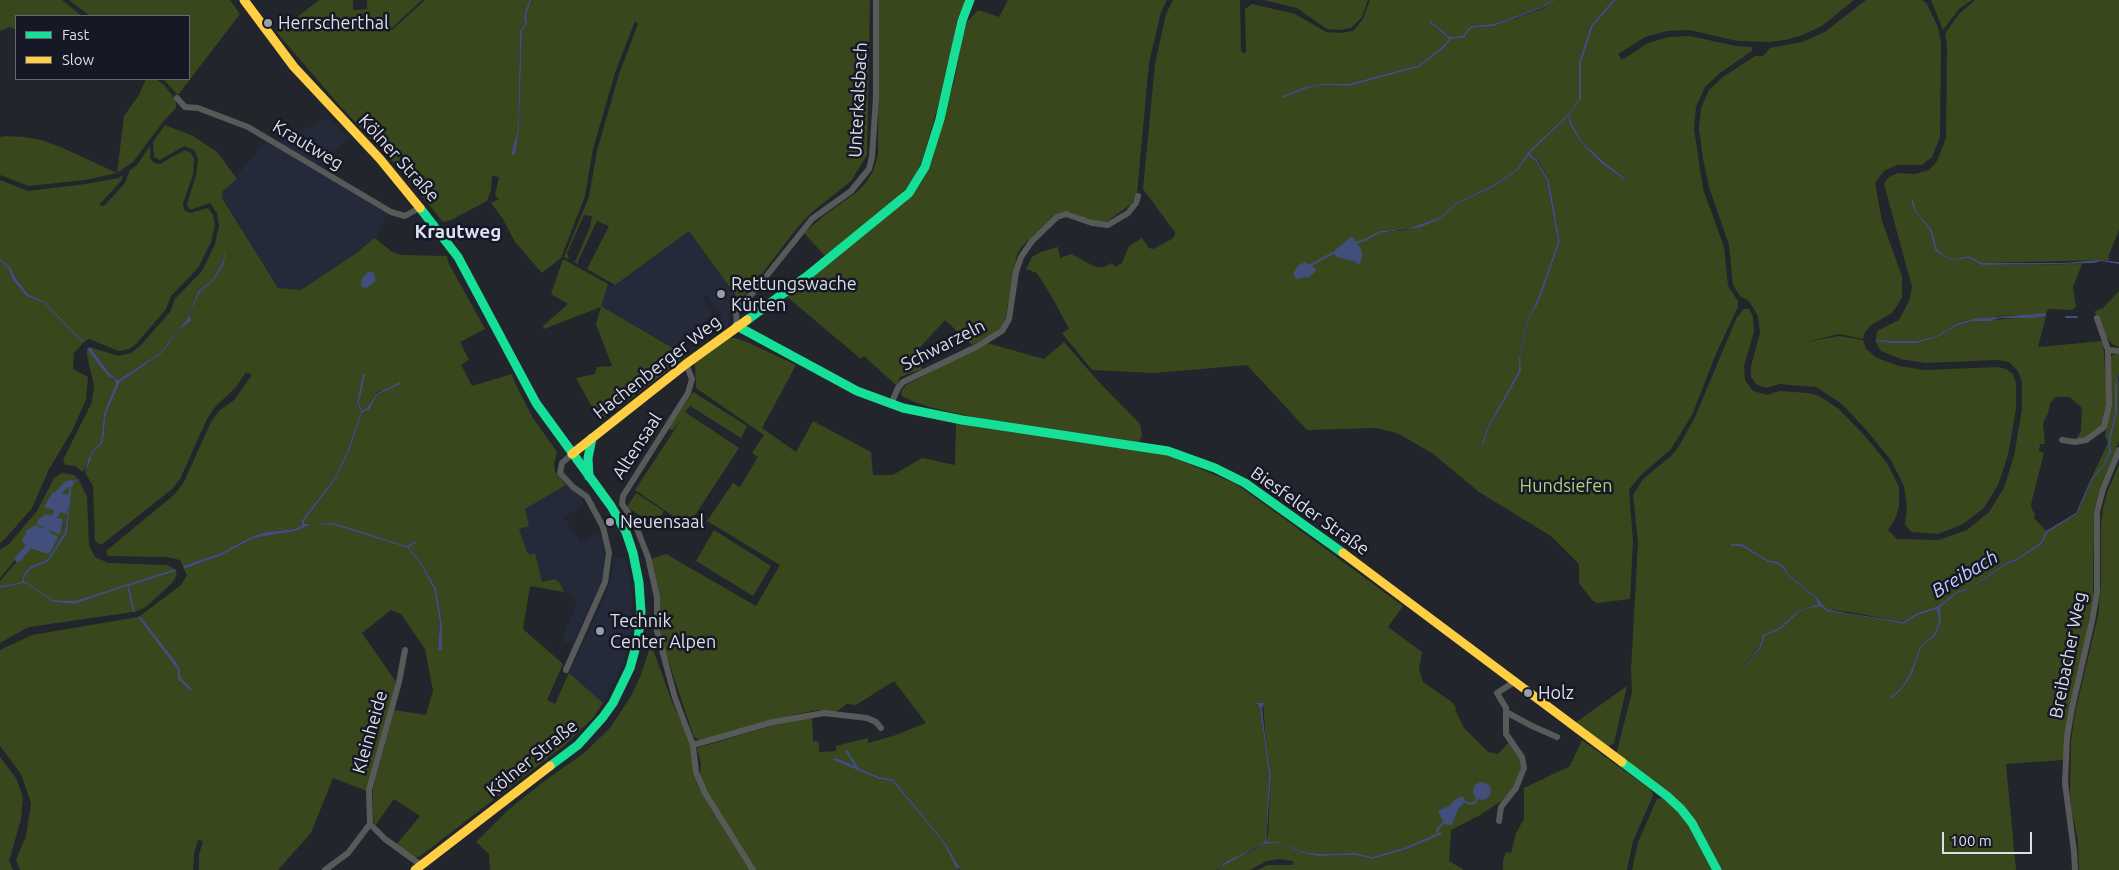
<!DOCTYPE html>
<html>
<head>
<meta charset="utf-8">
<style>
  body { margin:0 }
  #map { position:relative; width:2119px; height:870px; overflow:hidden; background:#22252c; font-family:Ubuntu,sans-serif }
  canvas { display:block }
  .legend { position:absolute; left:15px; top:15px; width:175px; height:65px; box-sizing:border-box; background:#161925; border:1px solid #656873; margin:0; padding:6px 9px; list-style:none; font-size:15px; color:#dcdfe7 }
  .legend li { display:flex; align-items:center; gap:10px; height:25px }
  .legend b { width:25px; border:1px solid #656873 }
  .scale { position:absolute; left:1942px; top:832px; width:90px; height:22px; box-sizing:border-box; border:2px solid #dcdfe7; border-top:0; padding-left:6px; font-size:15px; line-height:18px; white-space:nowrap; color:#dcdfe7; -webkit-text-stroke:4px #161925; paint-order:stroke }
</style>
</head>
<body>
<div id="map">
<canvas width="2119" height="870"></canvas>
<ul class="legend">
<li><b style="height:6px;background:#16e098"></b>Fast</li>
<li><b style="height:6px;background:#ffcf43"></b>Slow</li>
</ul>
<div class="scale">100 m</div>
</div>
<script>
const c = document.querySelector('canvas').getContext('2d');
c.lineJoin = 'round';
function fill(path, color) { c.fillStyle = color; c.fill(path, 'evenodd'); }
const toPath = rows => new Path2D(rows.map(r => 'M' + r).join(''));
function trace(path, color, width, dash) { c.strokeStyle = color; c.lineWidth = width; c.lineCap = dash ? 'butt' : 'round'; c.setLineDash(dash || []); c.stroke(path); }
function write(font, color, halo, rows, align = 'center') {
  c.font = font + ' Ubuntu,sans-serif'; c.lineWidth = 5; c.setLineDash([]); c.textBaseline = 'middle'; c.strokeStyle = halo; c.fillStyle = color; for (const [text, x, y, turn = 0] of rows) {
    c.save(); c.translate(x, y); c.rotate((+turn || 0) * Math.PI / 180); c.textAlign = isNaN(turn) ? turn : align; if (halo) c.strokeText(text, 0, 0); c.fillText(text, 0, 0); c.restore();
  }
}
fill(toPath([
  [329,118,349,139,317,165,279,143],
  [266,141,388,213,375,238,355,254,301,290,278,288,221,195],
  [689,231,739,300,731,307,728,325,712,336,709,333,710,328,723,318,707,295,702,298,711,312,711,316,696,328,698,332,675,349,601,306,608,284,613,286],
  [566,485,580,496,584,504,564,517,581,543,599,531,603,544,605,559,603,578,574,641,569,643,564,642,563,637,578,599,564,592,562,587,551,579,542,583,535,554,530,555,527,552,519,529,529,526,525,509],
  [625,557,632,592,631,630,623,663,603,703,569,673,606,593,612,577,614,559]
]), '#252a3b');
fill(toPath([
  [0,0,62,0,82,16,16,16,16,30,9,27,0,31],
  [69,0,230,0,240,14,178,95,163,79,189,79,189,16,90,16],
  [319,0,353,0,353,10,367,9,367,0,422,0,392,28,383,27,392,30,425,0,529,0,524,16,525,24,520,31,518,131,514,150,515,154,519,131,522,31,527,24,526,16,531,0,870,0,867,155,851,181,811,213,797,228,748,292,739,300,689,231,615,285,587,269,609,226,597,221,578,261,578,264,574,262,576,260,590,227,592,216,584,215,567,253,569,259,564,257,589,197,597,151,619,74,638,24,635,21,615,73,593,149,585,196,561,258,542,273,515,242,503,219,491,203,499,199,495,195,499,177,492,176,491,190,487,201,451,220,443,222,407,177,340,106,284,41,277,33],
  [879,0,966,0,957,20,947,75,922,161,913,180,900,196,826,257,804,233,826,214,857,192,866,183,874,169,878,154],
  [1008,0,1167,0,1161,12,1149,63,1137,193,1131,204,1108,221,1096,222,1070,212,1062,212,1055,215,1022,246,1017,254,1006,315,1003,325,997,332,972,345,945,320,912,356,923,369,900,377,897,386,864,356,861,359,786,296,808,281,912,195,923,180,931,164,955,77,965,24,978,10,999,17],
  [1173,0,1240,0,1241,52,1246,53,1245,9,1252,4,1295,14,1326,32,1341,33,1353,31,1363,19,1370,0,1552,0,1541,7,1494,24,1470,26,1463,36,1450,37,1429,23,1449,39,1443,46,1419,65,1348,84,1320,84,1306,87,1284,98,1306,89,1320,85,1349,86,1419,67,1444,48,1451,39,1464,38,1471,28,1494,26,1542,9,1555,0,1613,0,1591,25,1579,62,1579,99,1571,111,1527,153,1517,169,1493,185,1456,203,1441,217,1406,229,1380,231,1366,241,1380,233,1406,230,1442,218,1457,204,1493,187,1518,170,1528,154,1536,161,1547,181,1558,242,1536,303,1528,318,1519,358,1519,370,1488,426,1483,446,1489,427,1520,371,1520,358,1529,318,1538,304,1560,242,1549,181,1538,160,1530,153,1568,116,1570,125,1582,144,1602,164,1625,180,1626,179,1604,162,1583,143,1572,124,1569,115,1581,99,1581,63,1593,26,1616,0,1854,0,1822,26,1800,36,1785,40,1770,42,1737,41,1690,30,1667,31,1645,37,1618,54,1622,60,1648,43,1668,37,1690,36,1736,46,1752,47,1752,51,1720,73,1705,87,1696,107,1694,129,1703,189,1724,247,1728,286,1738,301,1738,307,1715,356,1692,415,1671,449,1640,476,1629,490,1633,541,1630,599,1597,603,1592,600,1579,583,1579,564,1551,536,1479,492,1432,453,1397,433,1376,428,1307,430,1247,365,1154,373,1092,370,1062,333,1069,329,1053,299,1037,273,1026,269,1032,257,1041,252,1058,247,1060,258,1071,254,1096,267,1104,267,1111,263,1115,267,1122,263,1129,246,1142,238,1149,248,1153,249,1172,239,1175,235,1175,232,1143,189,1155,64,1166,14],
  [1264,0,1368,0,1362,17,1351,28,1339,30,1327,29,1297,8],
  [1866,0,1922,0,1926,3,1938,27,1941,44,1940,137,1932,157,1922,165,1897,165,1884,171,1875,183,1882,221,1902,276,1902,298,1892,313,1871,325,1865,332,1863,339,1839,334,1806,342,1839,336,1863,340,1866,349,1877,358,1899,366,1924,370,1997,367,2006,369,2013,374,2016,383,2016,409,2008,455,1998,485,1984,508,1963,524,1938,534,1911,532,1905,524,1907,508,1904,486,1891,460,1868,432,1842,404,1816,387,1779,384,1767,388,1757,385,1751,377,1751,366,1760,333,1758,316,1749,301,1740,296,1733,285,1729,245,1709,187,1703,159,1699,129,1701,108,1709,90,1723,77,1755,56,1763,56,1770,48,1802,42,1825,32],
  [1931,0,1972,0,1959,9,1943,30],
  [1975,0,2119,0,2119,230,2108,257,2110,260,1983,263,1969,256,1954,259,1944,256,1937,249,1932,230,1916,211,1912,201,1915,212,1930,231,1935,249,1944,257,1954,260,1969,258,1982,265,2082,264,2073,287,2076,307,2071,310,2048,309,2046,313,2035,315,1998,316,1990,319,1973,319,1956,324,1937,336,1917,341,1876,340,1877,331,1899,320,1909,301,1912,287,1884,184,1889,177,1898,173,1915,174,1929,170,1937,161,1946,138,1947,44,1945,34,1958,15],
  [146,79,156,79,164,85,176,100,176,108,162,123,133,162,117,173,86,180,29,186,0,175,0,137,5,136,24,137,42,140,63,148,117,173,124,116,139,95],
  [165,125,193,136,217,152,237,179,223,191,222,198,278,288,301,290,355,254,375,238,392,252,401,255,447,256,448,262,485,329,460,342,469,360,461,365,472,386,512,374,515,383,533,418,557,452,554,464,555,472,566,485,525,509,529,526,519,529,527,552,530,555,535,553,542,582,555,579,560,583,564,592,530,586,523,629,563,664,547,700,555,704,569,673,603,703,592,719,565,745,419,857,412,857,396,845,420,816,394,799,375,826,373,816,373,788,394,710,426,715,433,691,425,649,401,614,391,610,362,633,396,682,367,791,333,778,311,833,278,870,199,870,199,855,203,841,198,840,194,854,193,870,20,870,16,860,26,836,31,803,21,774,0,746,0,650,32,635,138,617,174,663,178,670,178,679,192,689,180,677,180,670,176,662,140,616,181,585,187,575,184,569,222,555,254,538,296,531,312,524,335,524,408,548,421,565,434,589,440,624,438,650,442,624,436,588,422,564,409,547,416,542,415,541,407,546,335,523,304,524,304,521,337,477,350,449,362,413,369,410,377,395,401,384,376,393,367,408,362,411,359,403,364,373,357,403,361,412,348,449,336,476,302,520,302,525,295,529,266,532,253,536,221,553,183,566,180,560,166,557,108,556,106,551,175,494,184,482,211,422,219,411,234,400,252,375,246,372,236,387,215,407,207,419,180,479,171,490,101,545,95,541,93,486,85,473,91,454,103,443,106,414,120,382,161,354,181,328,191,321,189,315,200,292,213,281,223,266,224,254,221,265,212,280,198,291,187,319,160,353,118,380,110,374,90,347,118,356,131,353,140,346,170,312,175,299,202,271,215,244,219,226,217,213,210,203,190,210,187,204,196,175,198,159,194,150,184,146,160,160,154,157,153,142],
  [150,146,150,158,154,163,160,164,185,150,191,153,194,159,193,175,183,203,184,210,190,213,208,208,213,215,215,226,211,242,198,268,171,296,166,309,137,343,129,349,119,351,89,339,84,342,45,302,28,294,15,277,10,267,0,259,0,180,28,191,86,184,119,178,123,175,121,181,99,205,104,206,125,183,130,170,137,165],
  [563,259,608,284,601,306,686,356,616,410,599,420,576,378,595,374,597,367,612,366,596,324,601,307,544,329,543,326,568,304,551,294],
  [0,261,8,268,12,279,26,296,44,303,83,343,74,353,73,369,88,377,86,400,72,431,49,469,32,508,5,539,0,543],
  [2119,291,2119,347,2112,344,2107,338,2100,319,2094,312,2101,308,2102,309],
  [1744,309,1749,309,1753,317,1754,332,1744,366,1745,380,1753,391,1767,395,1780,391,1808,393,1819,396,1839,409,1864,435,1887,463,1899,487,1899,507,1895,519,1888,530,1897,539,1939,540,1967,530,1989,512,2004,488,2014,456,2022,409,2022,382,2018,371,2009,362,1998,360,1925,363,1901,359,1881,351,1875,341,1890,343,1917,343,1938,337,1956,326,1974,321,2046,316,2038,347,2103,341,2108,405,2103,425,2084,439,2076,440,2081,431,2082,408,2070,397,2055,397,2050,403,2048,413,2043,423,2045,444,2040,444,2039,451,2044,453,2031,504,2032,510,2035,514,2034,518,2046,531,2041,542,2016,559,2007,562,1968,589,1958,591,1938,606,1917,613,1903,622,1850,612,1828,610,1816,597,1788,574,1785,567,1778,562,1768,560,1742,544,1731,546,1741,546,1768,562,1777,564,1783,568,1787,575,1815,598,1818,604,1798,611,1780,627,1763,635,1759,646,1744,665,1745,666,1761,647,1765,636,1781,629,1799,612,1809,608,1820,605,1828,612,1850,614,1904,624,1918,615,1938,608,1939,622,1934,634,1920,646,1910,673,1902,687,1890,697,1903,688,1912,674,1921,647,1936,635,1941,622,1939,607,1958,593,1968,590,2007,564,2016,561,2042,544,2048,532,2077,514,2092,480,2105,465,2111,451,2110,443,2117,412,2117,385,2119,381,2119,442,2101,485,2094,510,2093,597,2063,760,2006,764,2016,870,1722,870,1694,818,1616,755,1632,692,1631,671,1638,542,1633,495,1643,479,1671,456,1679,446,1695,417,1737,317],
  [727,338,735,338,747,342,796,365,762,428,796,452,813,421,871,452,873,475,893,475,922,458,955,465,956,423,1168,455,1236,484,1282,517,1403,606,1388,627,1422,652,1419,669,1423,682,1452,702,1456,708,1455,710,1464,728,1488,752,1498,754,1509,742,1522,762,1518,780,1506,798,1480,815,1451,830,1449,861,1464,870,1257,870,1268,865,1293,865,1293,861,1279,859,1267,861,1250,870,1218,870,1228,862,1265,844,1278,843,1303,853,1317,856,1356,855,1372,859,1407,849,1441,834,1406,847,1372,857,1356,853,1318,854,1304,852,1278,842,1266,842,1268,834,1271,776,1266,744,1263,703,1256,704,1260,708,1269,776,1266,834,1264,843,1227,861,1216,870,961,870,944,841,893,779,879,777,859,768,846,751,856,767,839,759,833,760,879,779,892,781,943,842,959,870,755,870,705,788,700,775,701,764,697,748,782,723,812,717,813,741,819,742,819,752,836,751,836,746,868,738,868,743,896,735,926,723,894,681,856,705,847,704,836,712,817,710,797,714,701,741,694,737,661,639,658,588,651,559,666,554,756,606,780,565,707,521,733,483,740,487,758,457,752,453,764,435,696,388,695,363],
  [1465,802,1458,810,1453,823,1439,810],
  [1064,342,1098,381,1140,424,1142,436,1139,442,986,420,933,408,914,402,902,396,901,392,906,385,987,343,1044,359],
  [87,349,117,384,104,413,101,442,90,453,83,472,75,466,65,465,63,460,92,402,94,385,87,356],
  [2119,353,2119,373,2115,385,2115,412,2108,443,2109,451,2104,464,2091,479,2108,443,2105,436,2109,419,2110,358,2114,354],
  [693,392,747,426,741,438,690,406,685,412,739,448,688,526,635,490,683,417,673,430,668,429],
  [2119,465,2119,870,2079,870,2078,840,2072,813,2070,793,2071,742,2075,713,2098,616,2101,582,2101,525,2103,508,2108,490],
  [62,473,74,475,78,479,70,483,65,532,47,560,31,566,23,575,22,582,0,586,0,581,24,553,22,552,0,578,0,550,9,544,37,511,54,478],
  [46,514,63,519,60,535,37,523],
  [79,480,87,497,89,545,95,557,108,563,167,565,175,569,75,602,53,600,24,582,25,576,32,568,48,562,67,533,72,484],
  [636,493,664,511,655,525,627,507],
  [714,530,771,566,753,596,696,561],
  [176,571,177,574,173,582,146,607,135,612,129,586],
  [25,583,53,602,75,604,127,586,133,612,29,627,0,643,0,588],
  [651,644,672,702,689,739,696,776,750,870,490,870,489,854,476,842,508,810,547,779,583,754,610,728,631,696,641,675],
  [1627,686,1614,743,1607,748,1575,723],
  [1582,740,1651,790,1653,796,1633,841,1627,870,1503,870,1503,861,1506,852,1511,853,1516,833,1524,819,1524,788,1570,766],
  [0,757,16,778,23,797,21,819,9,861,13,870,0,870],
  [1662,798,1671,804,1687,821,1712,870,1632,870,1638,842,1657,799]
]), '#38481c');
fill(toPath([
  [529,0,531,0,526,16,527,24,522,31,519,131,515,155,511,154,518,131,520,31,525,24,524,16],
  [1552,0,1555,0,1542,8,1494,26,1471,28,1464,38,1451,39,1444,48,1419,67,1349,86,1320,85,1306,89,1283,98,1283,96,1306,87,1320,84,1348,84,1419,65,1443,46,1449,39,1429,22,1430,21,1450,37,1463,36,1470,26,1494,24,1541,7],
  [1613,0,1616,0,1593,26,1581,63,1581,99,1569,115,1572,124,1583,143,1604,162,1626,179,1625,180,1602,164,1582,144,1570,125,1568,116,1530,153,1537,160,1549,181,1560,242,1538,304,1529,318,1520,358,1521,371,1489,427,1483,446,1482,445,1488,426,1519,370,1519,358,1528,318,1536,303,1558,242,1547,181,1536,161,1528,155,1518,170,1493,187,1457,204,1442,218,1421,227,1380,233,1366,241,1363,240,1380,231,1406,229,1441,217,1456,203,1493,185,1517,169,1527,153,1571,111,1579,99,1579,62,1591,25],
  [1913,200,1916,211,1932,230,1937,249,1945,256,1954,259,1969,256,1983,263,2063,263,2100,260,2119,262,2119,264,2101,261,2094,263,2058,264,1982,265,1969,258,1954,260,1944,257,1935,250,1930,231,1915,212,1911,201],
  [1352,236,1361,249,1362,256,1359,265,1354,261,1339,258,1332,253],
  [226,250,223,266,213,281,200,292,189,315,191,321,181,328,161,354,120,382,106,414,103,443,91,454,90,462,84,472,90,453,101,442,104,413,116,384,114,379,108,376,87,349,90,347,110,374,118,380,160,353,187,319,198,291,212,280,221,265],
  [0,259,10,267,15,277,28,294,45,302,84,342,83,343,44,303,26,296,12,279,8,268,0,261],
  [1305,262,1315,268,1316,271,1309,277,1296,279,1293,274,1295,270,1299,265],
  [369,271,374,273,376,280,367,288,362,287,361,286,362,278],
  [2046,313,2046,316,2035,318,1999,318,1990,321,1973,321,1956,326,1938,337,1917,343,1890,343,1875,341,1876,340,1917,341,1937,336,1956,324,1973,319],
  [363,373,365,374,359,403,362,411,367,408,376,394,400,382,401,384,377,395,369,410,362,413,350,449,337,477,304,521,304,524,335,523,407,546,415,541,417,542,409,547,422,564,436,588,442,624,442,650,438,650,440,624,434,589,421,565,408,548,335,525,312,524,296,531,254,538,222,555,184,569,183,566,221,553,253,536,266,532,295,529,302,525,302,520,336,476,348,449,361,412,357,403],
  [2119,373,2117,385,2117,412,2110,443,2111,451,2105,465,2092,480,2077,514,2048,532,2042,544,2016,561,2007,564,1968,590,1958,593,1940,607,1941,622,1936,635,1921,647,1912,674,1903,688,1891,699,1890,697,1902,687,1910,673,1920,646,1934,634,1939,622,1937,609,1918,615,1904,624,1850,614,1828,612,1820,606,1809,608,1799,612,1781,629,1765,636,1761,647,1745,666,1744,666,1759,647,1763,635,1780,627,1798,611,1818,604,1815,598,1787,575,1783,568,1777,564,1768,562,1741,546,1731,546,1731,544,1742,544,1768,560,1778,562,1785,567,1788,574,1816,597,1828,610,1903,622,1917,613,1938,606,1958,591,1968,589,2007,562,2016,559,2041,542,2046,531,2076,513,2091,479,2104,464,2109,451,2108,443,2115,412,2115,385],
  [78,479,79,480,72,484,67,533,48,562,32,568,25,576,24,581,53,600,75,601,175,569,176,571,129,586,135,612,133,612,127,586,75,604,53,602,25,583,0,588,0,586,22,582,23,575,31,566,47,560,65,532,68,506,66,514,44,507,53,492,68,495,70,483],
  [46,514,63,519,60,535,37,524,38,520],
  [36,525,57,536,57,539,50,553,45,553,27,547,22,541,27,530],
  [140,616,176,662,180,670,180,677,192,689,191,691,178,679,178,670,138,617],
  [1256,703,1264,703,1262,708,1266,744,1271,776,1266,842,1278,842,1304,852,1318,854,1356,853,1372,857,1406,847,1441,832,1442,834,1407,849,1372,859,1356,855,1317,856,1303,853,1278,843,1265,844,1253,849,1216,870,1227,861,1264,843,1266,834,1269,776,1260,708],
  [847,750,859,768,879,777,893,779,944,841,961,870,956,867,943,842,892,781,879,779,833,760,834,759,839,759,855,766,845,751],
  '1473 791a9 9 0 1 1 18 0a9 9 0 1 1-18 0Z',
  [1463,796,1465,802,1458,810,1453,823,1450,825,1445,824,1439,814,1439,810,1449,806,1456,799]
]), '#424e7b');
trace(toPath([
  [1356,243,1365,240],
  [1309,266,1333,253],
  [2066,317,2077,317],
  [1463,801,1470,804,1475,803,1477,798],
  [1438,834,1437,830,1444,822]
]), '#424e7b', 2);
trace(toPath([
  [41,536,46,530,57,512,59,492,67,484,71,483],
  [18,559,33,542]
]), '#424e7b', 6);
trace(toPath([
  [177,98,185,107,198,108,248,127,391,212,405,216,421,207],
  [2097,318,2108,350,2119,351],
  [737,326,736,311,739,305,752,294,812,219,851,191,869,169,872,157,876,97,876,0],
  [686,364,692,379,688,393,623,496,622,504,634,521,648,557,657,597,657,631,675,698,693,745,696,772,705,793,753,870],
  [891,404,898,388,903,382,976,347,1002,331,1009,319,1016,272,1021,257,1032,241,1057,217,1066,214,1092,223,1108,225,1128,213,1136,203,1138,196],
  [2062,440,2075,442,2086,440,2104,427,2109,405,2108,350],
  [405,650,399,682,369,790,370,824,385,839,421,865],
  [566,670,605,582,609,553,603,527,587,497,573,487,560,473,562,463,572,454],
  [1506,712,1532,726,1557,737],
  [693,745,773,722,824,713,867,718,876,722,881,728],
  [1499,821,1501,807,1516,788,1524,768,1522,757,1506,734,1506,708,1497,693,1514,682],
  [325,870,348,853,370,824],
  [2075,870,2074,851,2065,783,2067,737,2072,708,2092,621,2097,592,2097,512,2103,489,2119,450]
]), '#585a59', 6);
trace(toPath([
  [420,208,458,257,536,403,611,506,626,532,633,553,639,583,641,612,638,639,630,668,613,703,603,717,578,745,550,766],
  [747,320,806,277,909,193,925,167,940,119,962,21,970,0],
  [737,326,857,391,903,408,962,420,1168,451,1215,468,1245,483,1343,553],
  [589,477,588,458,592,438],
  [1622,762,1667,796,1681,809,1692,823,1717,870]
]), '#16e098', 9);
trace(toPath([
  [244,0,294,67,380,159,420,208],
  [572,454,686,364,747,320],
  [1343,553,1622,762],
  [415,870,550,766]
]), '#ffcf43', 9);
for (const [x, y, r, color] of [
  [268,23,5,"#9b9ea6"],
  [721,294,5,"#9b9ea6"],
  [610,522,5,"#9b9ea6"],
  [600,631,5,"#9b9ea6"],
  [1528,693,5,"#9b9ea6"]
]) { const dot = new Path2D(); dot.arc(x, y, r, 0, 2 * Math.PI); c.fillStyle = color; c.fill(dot); trace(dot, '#161925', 2); }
write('18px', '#dcdfe7', '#161925', [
  ["Herrscherthal",278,23],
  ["Rettungswache",731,284],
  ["Kürten",731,305],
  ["Neuensaal",620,522],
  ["Technik",610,621],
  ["Center Alpen",610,642],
  ["Holz",1538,693]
], 'left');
write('18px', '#dcdfe7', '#161925', [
  ["Unterkalsbach",858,100,-87],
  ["Krautweg",308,145,31],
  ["Kölner Straße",399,158,48],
  ["Schwarzeln",943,345,-27],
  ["Hachenberger Weg",657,367,-38],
  ["Altensaal",637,446,-57],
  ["Biesfelder Straße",1310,511,35],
  ["Breibacher Weg",2068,655,-79],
  ["Kleinheide",370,732,-74],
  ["Kölner Straße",532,758,-39]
]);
write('18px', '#b2cf7d', '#161925', [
  ["Hundsiefen",1566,486]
]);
write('bold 19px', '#dce2f3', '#161925', [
  ["Krautweg",458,232]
]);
write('italic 19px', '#c1cffe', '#161925', [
  ["Breibach",1965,574,-31]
]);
</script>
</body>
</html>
